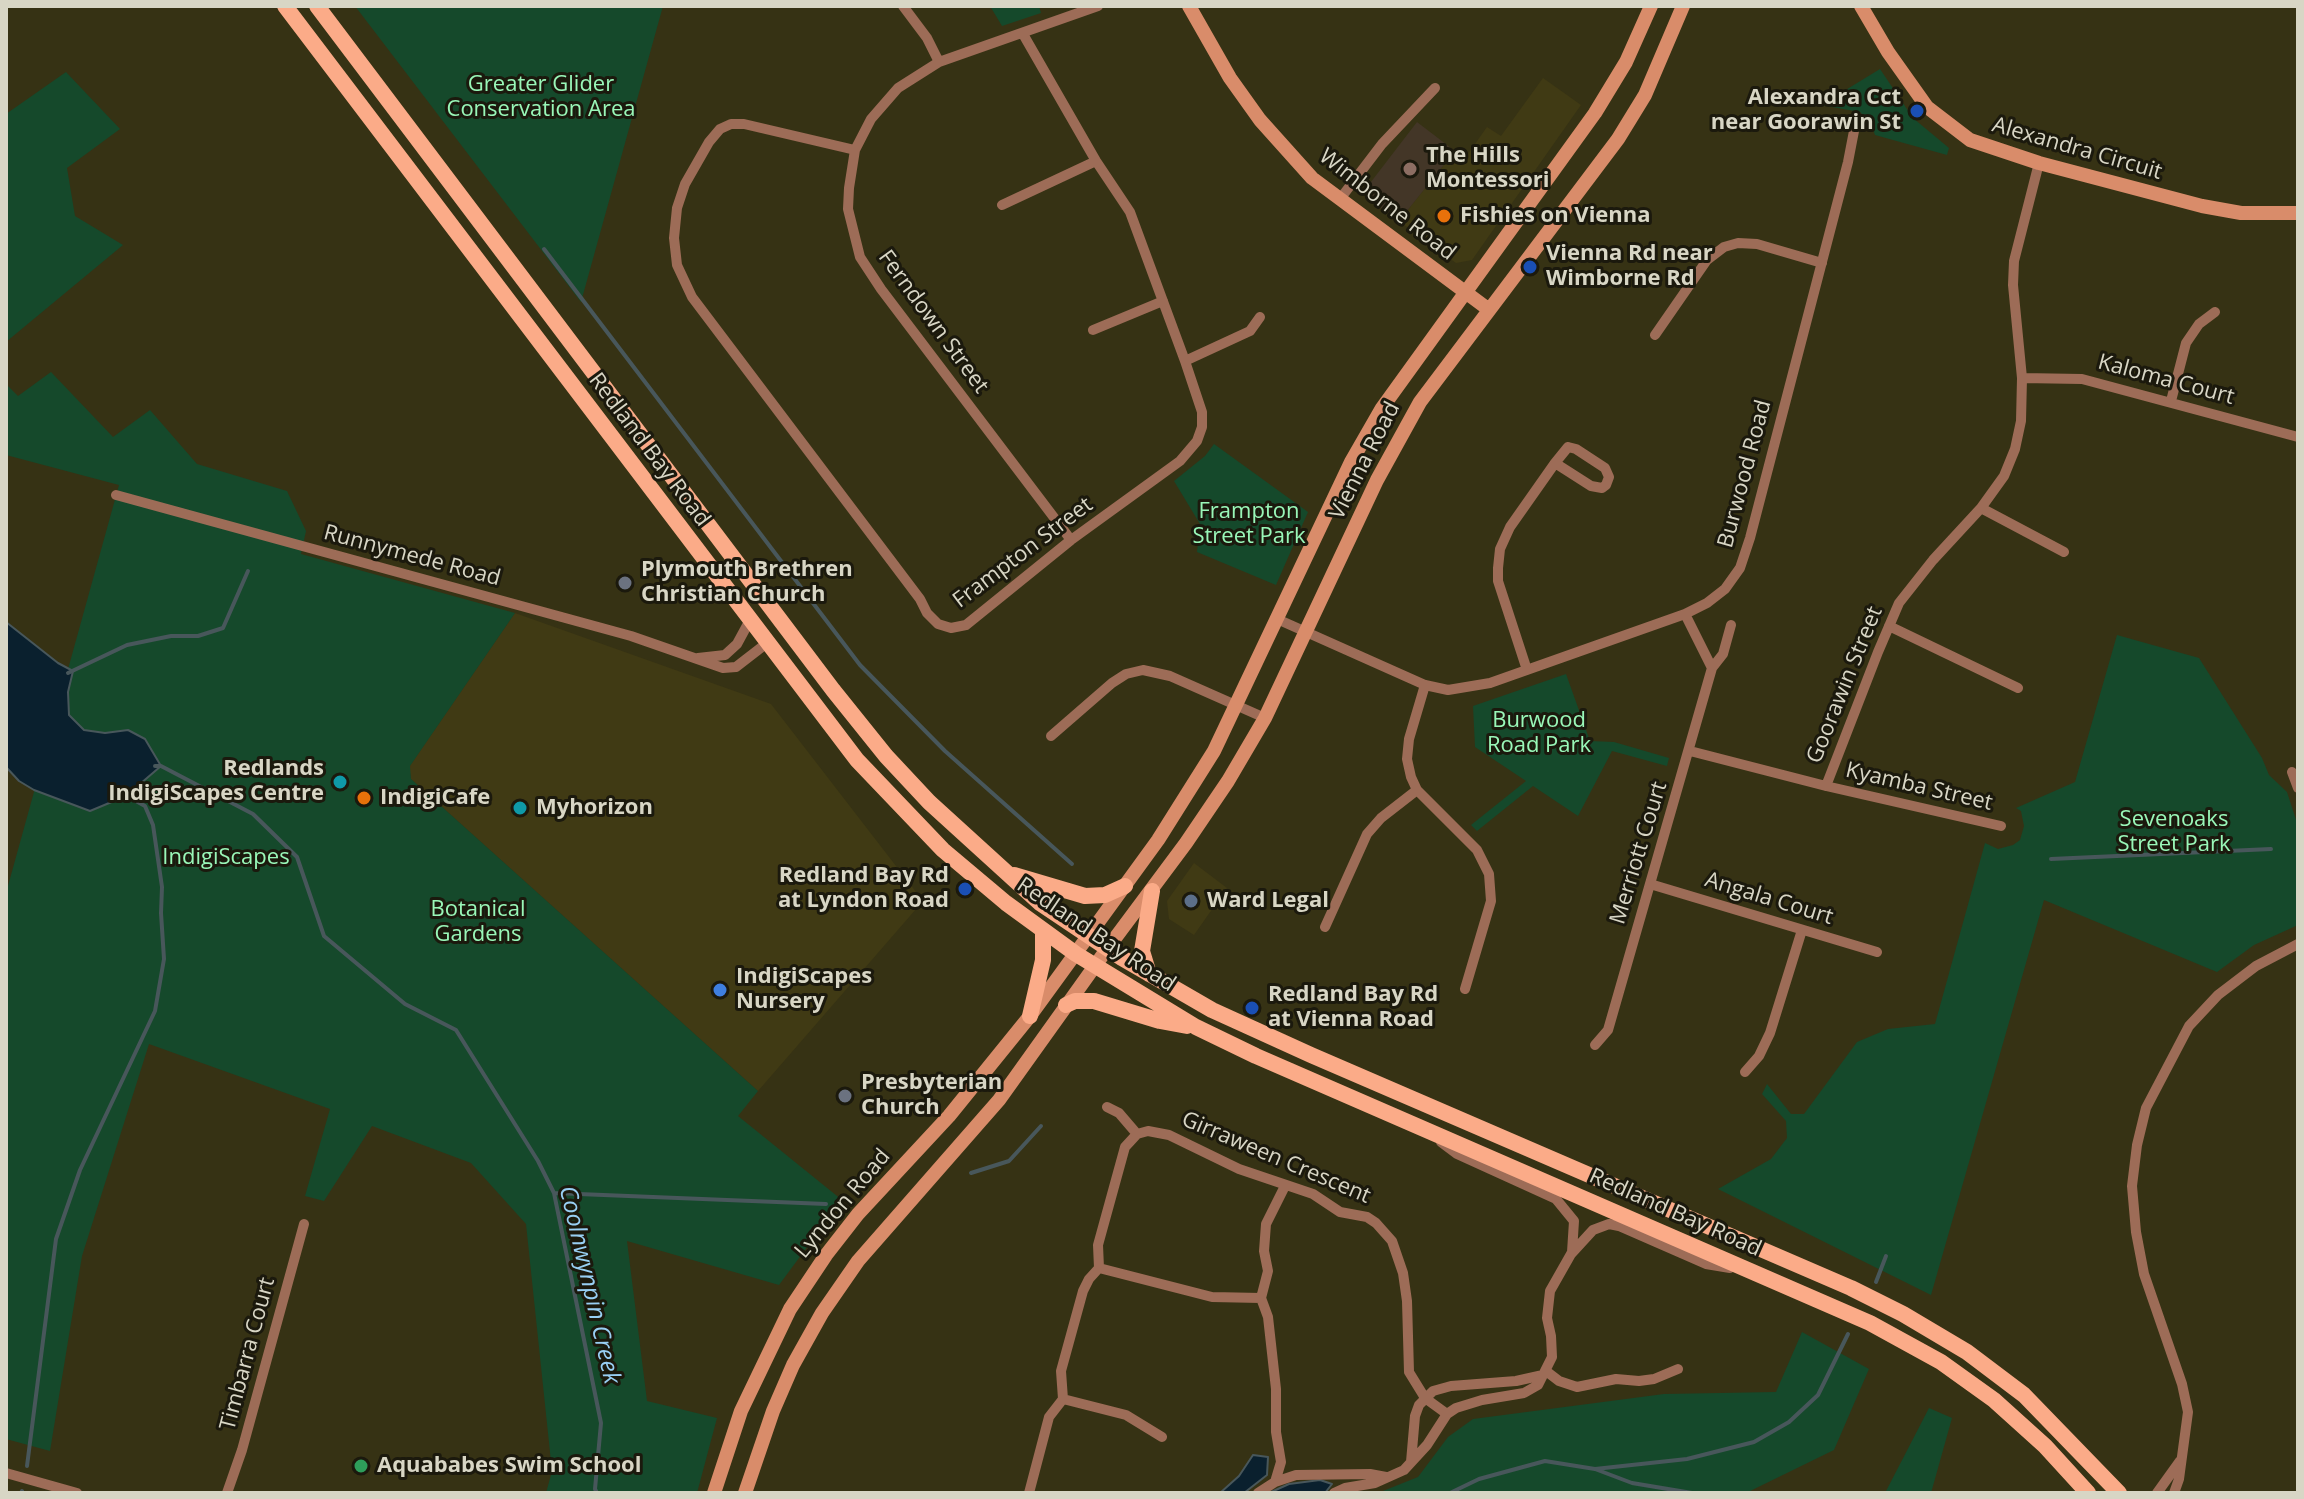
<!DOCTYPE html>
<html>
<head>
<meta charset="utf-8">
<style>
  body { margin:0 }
  #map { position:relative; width:2304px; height:1499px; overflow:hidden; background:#363214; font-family:"Open Sans",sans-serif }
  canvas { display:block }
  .frame { position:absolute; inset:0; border:8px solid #d8d6c5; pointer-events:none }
</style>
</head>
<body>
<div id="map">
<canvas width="2304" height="1499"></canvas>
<div class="frame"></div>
</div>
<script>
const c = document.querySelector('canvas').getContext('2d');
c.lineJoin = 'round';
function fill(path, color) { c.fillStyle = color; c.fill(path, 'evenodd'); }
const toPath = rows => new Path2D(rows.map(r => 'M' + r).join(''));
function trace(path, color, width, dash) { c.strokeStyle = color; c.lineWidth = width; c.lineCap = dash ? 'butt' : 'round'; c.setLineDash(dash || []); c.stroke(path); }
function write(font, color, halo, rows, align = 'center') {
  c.font = font + ' "Open Sans",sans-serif'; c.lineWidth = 6; c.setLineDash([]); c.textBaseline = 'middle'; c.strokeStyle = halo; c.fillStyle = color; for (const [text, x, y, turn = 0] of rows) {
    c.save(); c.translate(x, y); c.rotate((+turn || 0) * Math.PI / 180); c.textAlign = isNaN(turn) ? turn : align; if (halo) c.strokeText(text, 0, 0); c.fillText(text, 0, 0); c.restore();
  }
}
fill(toPath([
  [1543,78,1581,105,1472,260,1456,263,1399,221,1455,151,1465,158,1487,127,1501,136],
  [515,613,771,704,923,901,758,1091,411,779,409,767],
  [1194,863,1227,888,1194,935,1169,919,1167,901]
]), '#403a14');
fill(toPath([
  [1417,122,1455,151,1399,221,1367,198,1364,191]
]), '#433627');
fill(toPath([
  [355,6,663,6,581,302],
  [990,6,1039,6,1041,13,1002,26],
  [1880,69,1913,118,1949,148,1947,155,1875,135,1871,123,1860,112,1821,105],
  [66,72,120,129,67,168,75,216,123,245,6,342,6,114],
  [51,372,113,437,150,410,197,464,287,491,306,531,301,554,515,613,410,766,411,779,758,1091,738,1116,842,1200,779,1285,627,1241,647,1401,717,1418,697,1493,546,1493,552,1471,526,1224,471,1163,372,1126,324,1201,305,1196,330,1109,149,1044,82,1256,50,1451,6,1439,6,893,119,485,6,455,6,384,18,396],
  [1214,444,1308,512,1276,585,1197,552,1200,524,1174,481,1205,456],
  [2117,635,2199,658,2262,758,2269,775,2287,792,2298,826,2298,925,2254,945,2217,972,2044,900,1931,1295,1718,1189,1771,1159,1787,1138,1786,1121,1762,1094,1767,1084,1791,1114,1804,1114,1857,1042,1888,1029,1935,1024,1985,843,1998,849,2013,845,2020,840,2024,826,2021,811,2016,808,2075,782],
  [1566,674,1590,741,1614,742,1669,758,1667,766,1612,751,1578,816,1533,786,1477,831,1471,825,1526,781,1475,747,1473,706],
  [1802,1332,1869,1369,1834,1450,1746,1493,1378,1493,1418,1477,1448,1437,1473,1419,1664,1394,1776,1392],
  [1929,1408,1952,1418,1931,1493,1885,1493]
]), '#15492b');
const water = toPath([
  [6,622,58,663,73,671,68,692,69,715,84,730,105,733,128,730,145,739,161,766,126,796,90,811,34,790,19,781,6,767,6,622],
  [1253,1455,1268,1457,1267,1475,1244,1493,1220,1493,1239,1476,1253,1455],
  [1320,1480,1332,1484,1325,1493,1269,1493,1289,1484,1320,1480]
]);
fill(water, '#0a202e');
trace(water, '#48575b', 2);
trace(toPath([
  [544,249,860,665,945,751,1072,864],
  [68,673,127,645,171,636,198,636,223,628,248,571],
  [155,766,161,766,253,814,297,857,324,936,405,1004,456,1030,538,1161,554,1193,601,1423,595,1489,597,1493],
  [2051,859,2271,849],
  [971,1173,1009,1161,1041,1126],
  [554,1193,826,1204],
  [1876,1282,1886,1256],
  [27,1466,56,1239,80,1170,155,1011,164,959,161,913,162,887,153,825,145,806,125,795],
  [1595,1469,1687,1459,1754,1442,1789,1422,1818,1395,1848,1334],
  [21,1493,22,1491],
  [1450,1493,1479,1479,1545,1461,1595,1469,1632,1483,1692,1493]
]), '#48575b', 4);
trace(toPath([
  [903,6,927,38,939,62],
  [855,150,744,124,731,124,720,129,709,142,685,184,677,208,674,238,677,265,692,297,920,599,927,613,938,624,951,628,966,625,1071,540,1180,461,1197,441,1202,427,1202,412,1185,361,1130,212,1096,161,1023,34],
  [1340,199,1382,144,1435,88],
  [1002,205,1096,161],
  [1093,330,1163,301],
  [1655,335,1707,260,1724,247,1738,243,1757,244,1822,263],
  [1185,361,1250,331,1260,317],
  [2022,378,2082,379,2298,437],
  [2171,401,2186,343,2199,324,2215,312],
  [1568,447,1576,449,1605,468,1609,477,1606,485,1602,488,1591,486,1555,463,1568,447],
  [116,495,631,636,723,668,736,667,767,643],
  [1981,508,2064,552],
  [1071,540,881,289,860,257,848,209,849,188,855,150,871,119,898,88,939,62,1098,6],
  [1277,619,1425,685,1448,690,1490,683,1685,614,1707,603,1725,589,1740,568,1750,538,1848,162,1854,131],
  [1889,626,2018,688],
  [698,658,725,655,737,644,750,620],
  [1712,668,1723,654,1731,625],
  [1527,670,1498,581,1498,568,1500,549,1510,527,1555,463],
  [1425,685,1409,739,1407,759,1411,777,1417,790,1477,850,1489,874,1491,901,1465,989],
  [1051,736,1112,683,1126,674,1143,670,1170,676,1265,718],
  [1690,751,1826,786,2001,826],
  [2292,772,2298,788],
  [1826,786,1878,652,1899,603,1933,560,1981,508,2004,476,2015,449,2021,421,2022,378,2013,285,2014,261,2039,163],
  [1650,884,1877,952],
  [1325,927,1367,834,1381,818,1417,790],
  [1595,1045,1608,1030,1712,668,1685,614],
  [1745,1072,1759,1056,1770,1033,1802,930],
  [1107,1107,1119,1113,1137,1134],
  [1441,1142,1457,1154,1556,1199,1574,1221,1572,1252],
  [1261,1298,1268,1271,1264,1251,1266,1224,1285,1186],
  [1546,1371,1559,1381,1577,1387,1616,1379,1639,1381,1654,1379,1678,1369],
  [1063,1399,1061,1371,1083,1291,1089,1279,1099,1268],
  [1411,1462,1415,1416,1419,1405,1433,1391,1451,1386,1516,1381,1543,1375],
  [6,1473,77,1493],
  [1275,1482,1281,1462,1276,1432,1276,1389,1268,1317,1261,1298,1212,1297,1099,1268,1098,1245,1125,1147,1137,1134,1148,1131,1169,1135,1239,1169,1313,1194,1340,1212,1367,1217,1376,1223,1392,1241,1403,1273,1407,1301,1409,1372,1425,1398,1447,1414],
  [227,1493,242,1450,304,1224],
  [1029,1493,1049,1417,1063,1399,1126,1415,1162,1437],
  [1258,1493,1275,1482,1296,1475,1370,1474,1386,1477],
  [1334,1493,1345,1488,1375,1483,1404,1470,1427,1445,1447,1414,1456,1408,1482,1400,1524,1393,1538,1385,1552,1357,1551,1336,1547,1318,1550,1291,1571,1254,1593,1230,1609,1224,1619,1226,1706,1264,1730,1268],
  [2157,1493,2180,1461],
  [2174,1493,2179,1479,2188,1412,2182,1384,2144,1274,2136,1232,2132,1186,2137,1145,2146,1108,2189,1026,2218,995,2256,966,2298,944]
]), '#9d6c57', 10);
trace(toPath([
  [1189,6,1230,78,1260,120,1312,178,1488,309],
  [1861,6,1888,52,1927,107,1970,140,2039,163,2202,206,2241,213,2298,213],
  [714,1493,741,1411,790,1309,826,1255,858,1214,949,1116,1030,1016,1158,840,1214,751,1351,462,1382,408,1595,113,1626,62,1651,6],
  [745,1493,773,1411,793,1365,822,1313,858,1261,999,1100,1107,949,1186,843,1228,781,1265,718,1377,480,1420,402,1618,139,1645,95,1683,6]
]), '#d98c6a', 14);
trace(toPath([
  [285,6,857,760,943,850,1006,903,1076,954,1196,1027,1256,1056,1870,1323,1941,1362,1994,1400,2045,1446,2088,1493],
  [317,6,833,690,886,756,929,802,1040,903,1122,958,1212,1010,1311,1055,1851,1288,1903,1314,1967,1352,2024,1395,2119,1493],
  [1014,875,1085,896,1105,895,1125,886],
  [1149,974,1142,951,1152,891],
  [1066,1005,1075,1001,1094,1001,1160,1021,1187,1026],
  [1030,1016,1043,960,1043,931]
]), '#fbab88', 16);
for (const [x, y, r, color] of [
  [1917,111,8,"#1a4fb4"],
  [1410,169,8,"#8d6e63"],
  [1444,216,8,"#e8710a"],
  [1530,267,8,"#1a4fb4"],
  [625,583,8,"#6b7280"],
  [340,782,8,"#0f9aa8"],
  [364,798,8,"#e8710a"],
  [520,808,8,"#0f9aa8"],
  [965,889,8,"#1a4fb4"],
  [1191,901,8,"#5c6f8a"],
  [720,990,8,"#3f7fe0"],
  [1252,1008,8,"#1a4fb4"],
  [845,1096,8,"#6b7280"],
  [361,1466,8,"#2e9e5b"]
]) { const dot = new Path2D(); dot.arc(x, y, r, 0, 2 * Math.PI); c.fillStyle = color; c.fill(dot); trace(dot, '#1b190d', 3); }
write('22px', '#99f7b8', '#1b190d', [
  ["Greater Glider",541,85],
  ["Conservation Area",541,110],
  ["Frampton",1249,512],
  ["Street Park",1249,537],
  ["Burwood",1539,721],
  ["Road Park",1539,746],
  ["Sevenoaks",2174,820],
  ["Street Park",2174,845],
  ["IndigiScapes",226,858],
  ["Botanical",478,910],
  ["Gardens",478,935]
]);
write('bold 22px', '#d8d6c5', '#1b190d', [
  ["Alexandra Cct",1901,98,"right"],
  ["near Goorawin St",1901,123,"right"],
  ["The Hills",1426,156],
  ["Montessori",1426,181],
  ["Fishies on Vienna",1460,216],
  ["Vienna Rd near",1546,254],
  ["Wimborne Rd",1546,279],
  ["Plymouth Brethren",641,570],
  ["Christian Church",641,595],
  ["Redlands",324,769,"right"],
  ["IndigiScapes Centre",324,794,"right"],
  ["IndigiCafe",380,798],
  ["Myhorizon",536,808],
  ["Redland Bay Rd",949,876,"right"],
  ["at Lyndon Road",949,901,"right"],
  ["Ward Legal",1207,901],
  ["IndigiScapes",736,977],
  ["Nursery",736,1002],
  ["Redland Bay Rd",1268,995],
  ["at Vienna Road",1268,1020],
  ["Presbyterian",861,1083],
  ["Church",861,1108],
  ["Aquababes Swim School",377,1466]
], 'left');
write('22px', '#d8d6c5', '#1b190d', [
  ["Alexandra Circuit",2077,149,16],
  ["Wimborne Road",1387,205,38],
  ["Ferndown Street",933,322,54],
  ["Kaloma Court",2166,380,15],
  ["Redland Bay Road",649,450,53],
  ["Vienna Road",1365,461,-63],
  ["Burwood Road",1745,474,-75],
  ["Frampton Street",1023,553,-37],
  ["Runnymede Road",412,556,15],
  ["Goorawin Street",1845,685,-68],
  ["Kyamba Street",1919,787,13],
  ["Merriott Court",1639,853,-73],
  ["Angala Court",1769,899,17],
  ["Redland Bay Road",1096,935,34],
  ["Girraween Crescent",1276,1158,23],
  ["Lyndon Road",843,1204,-50],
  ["Redland Bay Road",1675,1213,24],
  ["Timbarra Court",248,1354,-75]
]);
write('italic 24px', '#98cff3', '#1b190d', [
  ["Coolnwynpin Creek",589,1285,77]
]);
</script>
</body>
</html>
